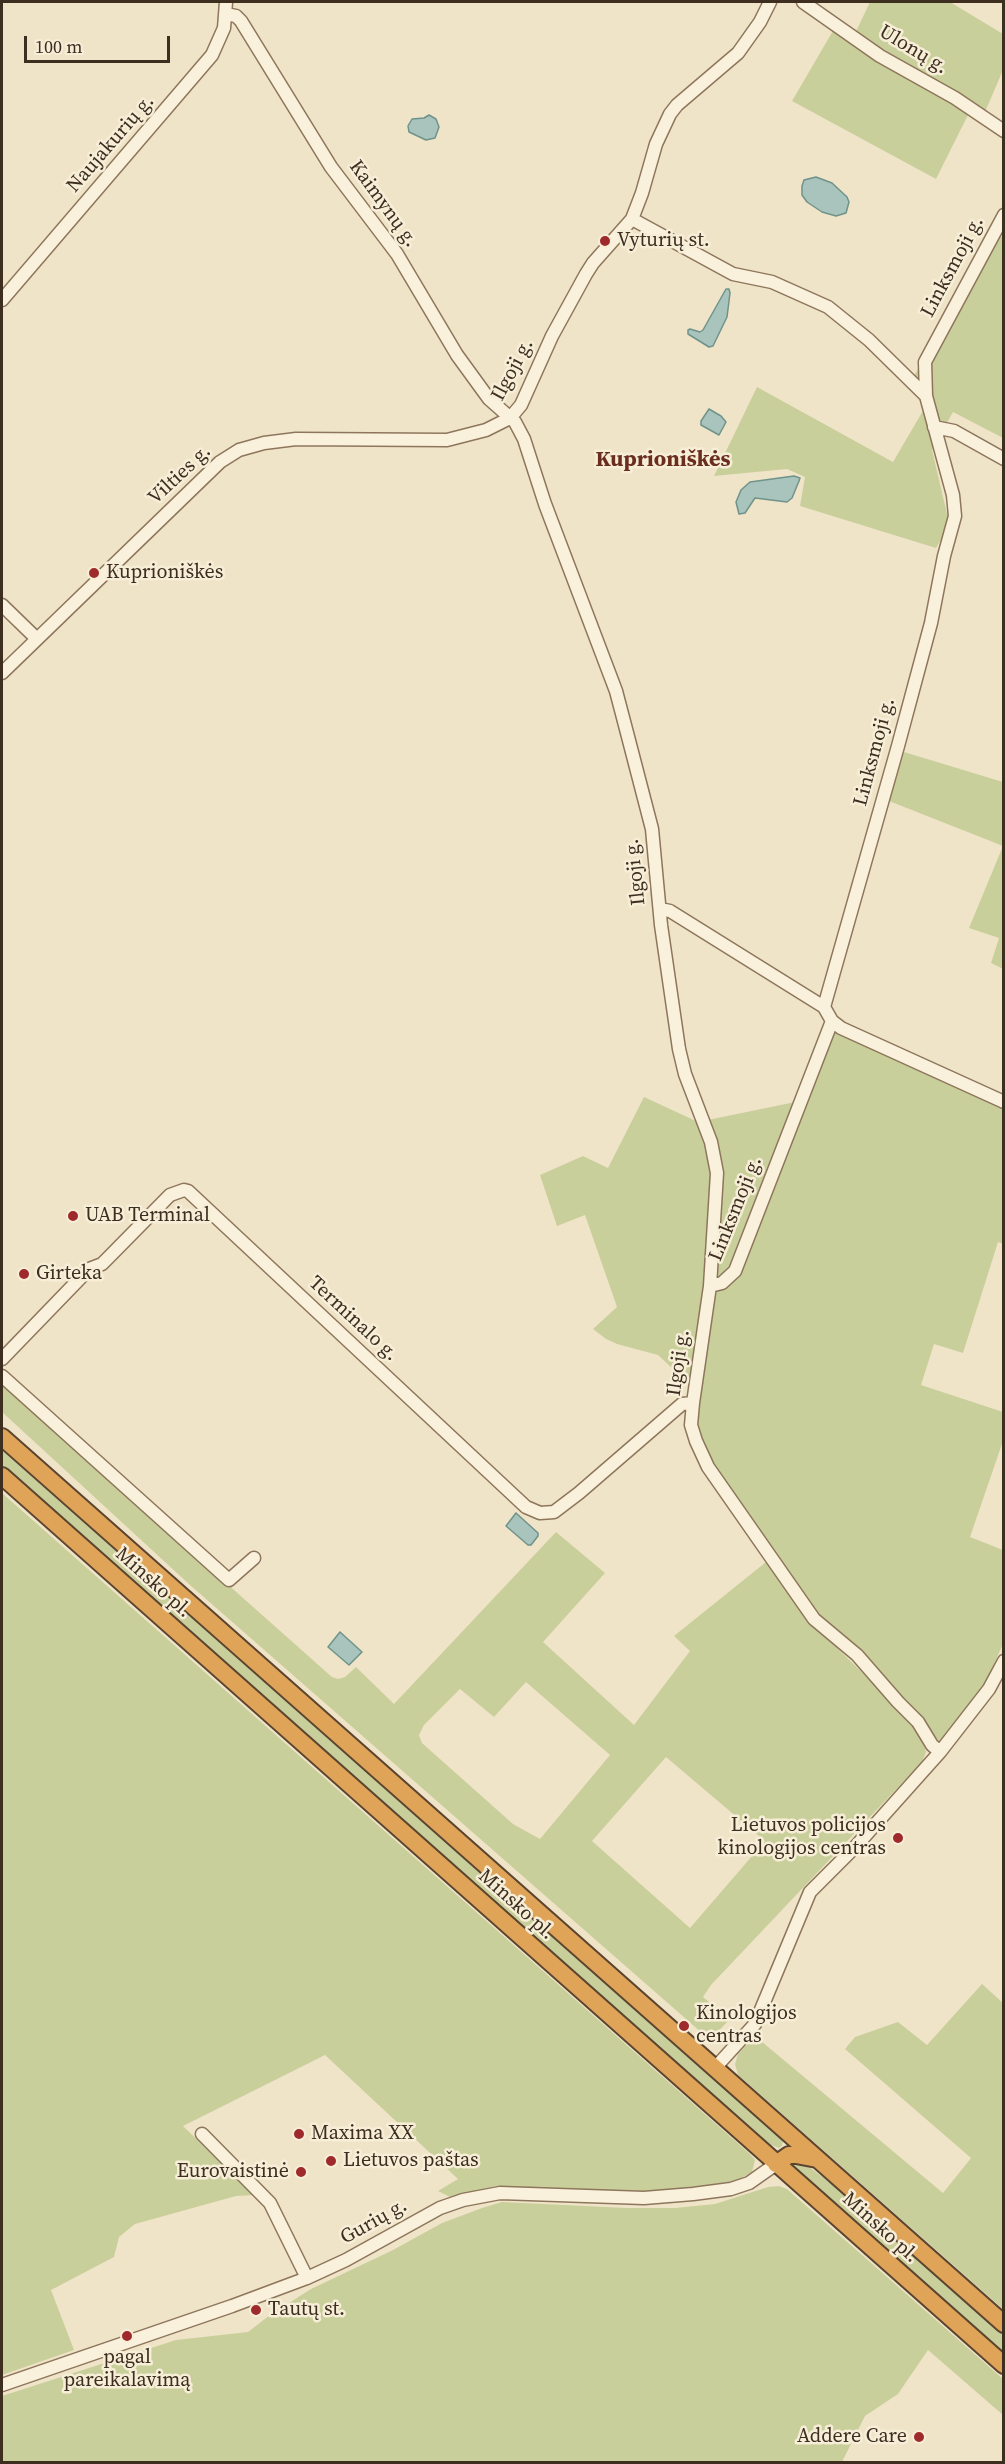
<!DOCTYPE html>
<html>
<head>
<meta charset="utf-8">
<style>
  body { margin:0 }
  #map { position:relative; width:1005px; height:2464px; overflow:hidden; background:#f0e4c8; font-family:"Source Serif 4",serif }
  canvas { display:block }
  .frame { position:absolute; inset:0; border:3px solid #3d2e20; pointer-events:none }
  .scale { position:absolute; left:24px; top:36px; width:146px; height:27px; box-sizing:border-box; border:3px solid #3d2e20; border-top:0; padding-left:8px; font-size:18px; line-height:21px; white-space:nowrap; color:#3d2e20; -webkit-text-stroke:4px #f7eed8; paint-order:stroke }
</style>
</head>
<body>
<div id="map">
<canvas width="1005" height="2464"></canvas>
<div class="frame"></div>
<div class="scale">100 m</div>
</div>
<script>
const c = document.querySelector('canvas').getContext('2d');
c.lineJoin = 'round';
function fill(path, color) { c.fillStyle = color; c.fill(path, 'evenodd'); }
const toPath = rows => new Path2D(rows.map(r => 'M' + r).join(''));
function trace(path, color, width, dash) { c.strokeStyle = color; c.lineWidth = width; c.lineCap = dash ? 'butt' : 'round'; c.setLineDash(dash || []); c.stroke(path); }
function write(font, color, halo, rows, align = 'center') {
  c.font = font + ' "Source Serif 4",serif'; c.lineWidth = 5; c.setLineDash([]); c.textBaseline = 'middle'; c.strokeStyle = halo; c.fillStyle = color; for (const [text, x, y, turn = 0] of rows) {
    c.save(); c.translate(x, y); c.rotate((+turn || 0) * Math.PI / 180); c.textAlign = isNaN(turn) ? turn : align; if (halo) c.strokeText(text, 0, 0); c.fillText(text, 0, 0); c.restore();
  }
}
fill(toPath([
  [870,2,950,2,1003,34,1003,70,985,112,973,105,936,179,792,101,834,29,852,40],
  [999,235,1003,238,1003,438,953,412,932,450,948,518,947,529,936,548,800,506,805,477,787,469,714,476,757,387,893,462,931,397,913,377,965,298],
  [904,752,1003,782,1003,969,991,963,999,938,969,928,1003,846,889,801],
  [835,1030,940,1080,1003,1107,1003,1244,998,1242,963,1353,934,1344,921,1385,1003,1412,1003,1441,970,1537,1003,1550,1003,1644,985,1684,941,1743,919,1717,821,1620,802,1597,710,1457,700,1436,690,1385,658,1355,617,1344,606,1339,593,1329,617,1307,585,1215,557,1226,540,1175,583,1156,608,1168,644,1097,698,1122,805,1100],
  [2,1384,332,1677,338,1679,345,1677,356,1667,394,1704,556,1532,605,1573,543,1642,634,1725,690,1651,674,1636,766,1562,821,1632,896,1706,922,1737,926,1752,922,1762,711,1985,703,1997,730,2019,710,2040,190,1585,2,1412],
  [526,1682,610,1755,540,1839,513,1824,422,1743,419,1735,424,1725,460,1689,494,1717],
  [666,1757,765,1841,690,1928,592,1841],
  [2,1446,783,2139,782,2146,779,2148,771,2145,732,2111,711,2099,2,1467],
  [2,1493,750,2154,755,2160,752,2172,736,2181,670,2190,629,2192,496,2186,450,2197,438,2191,458,2179,325,2055,183,2126,254,2195,236,2196,135,2224,119,2237,114,2257,51,2290,74,2350,2,2375],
  [982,1984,1003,2003,1003,2309,738,2075,735,2064,738,2054,755,2036,943,2193,971,2158,845,2049,855,2037,898,2022,927,2045],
  [793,2163,804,2163,860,2206,1003,2332,1003,2356,792,2167],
  [779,2186,787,2189,1003,2379,1003,2415,928,2350,898,2394,865,2416,842,2462,2,2462,2,2396,176,2340,248,2332,270,2315,311,2289,393,2250,442,2223,482,2208,502,2202,627,2208,675,2208,715,2204,768,2187]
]), '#c9cf9b');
const water = toPath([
  [429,115,436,119,439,127,435,138,426,140,409,132,408,126,412,119,424,118,429,115],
  [816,177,832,183,847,197,849,202,846,213,836,216,822,212,807,202,802,195,802,186,804,180,816,177],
  [726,289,729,289,730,293,727,317,713,346,709,347,688,334,688,330,690,329,700,332,703,330,726,289],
  [709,409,721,416,726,422,719,435,701,425,701,421,709,409],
  [794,476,800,478,799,481,792,498,787,502,755,498,745,513,739,514,736,502,741,490,750,482,794,476],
  [516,1513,538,1533,538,1536,531,1545,528,1545,506,1526,516,1513],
  [340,1632,362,1652,349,1665,328,1647,340,1632]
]);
fill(water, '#a9c4bc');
trace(water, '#6f938a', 1.5);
const minor = toPath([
  [803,2,880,56,955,98,1004,131],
  [226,14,236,16,241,21,331,167,397,254,457,355,489,399,515,422,524,439,545,504,616,691,626,729,652,829,661,925,679,1049,685,1074,711,1142,717,1173,710,1286,693,1403,691,1425,696,1441,708,1467,814,1619,857,1655,898,1702,918,1722,932,1745,940,1752],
  [632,219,733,274,772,282,828,307,869,340,926,396],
  [2,300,212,55,224,28,226,2],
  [934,427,954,431,1004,459],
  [2,605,36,638],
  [2,673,220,462,239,450,264,443,296,439,447,440,486,430,510,418,521,405,552,336,586,274,593,263,632,219,642,193,656,144,670,114,677,105,738,53,760,22,770,2],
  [660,909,670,911,824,1007],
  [832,1021,841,1028,1004,1102],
  [710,1286,722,1283,735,1271,832,1021,824,1007,898,746,931,623,944,556,955,516,953,495,926,396,925,362,1004,215],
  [2,1359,89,1269,102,1264,109,1257,170,1195,184,1190,188,1191,526,1507,540,1513,554,1512,579,1493,682,1404,693,1403],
  [2,1376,229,1580,254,1558],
  [714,2069,755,2024,810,1892,856,1846,940,1752,989,1689,1004,1661],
  [202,2134,270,2203,307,2278],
  [2,2385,232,2306,307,2278,346,2260,440,2208,463,2200,500,2193,644,2198,693,2194,731,2189,749,2183,776,2164]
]);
const highway = toPath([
  [2,1437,1004,2324],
  [2,1476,1004,2365],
  [776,2164,789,2155,796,2155,817,2159]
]);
trace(minor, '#8d765c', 15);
trace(highway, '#5b4430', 20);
trace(minor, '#faf1dc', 12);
trace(highway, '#e0a458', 16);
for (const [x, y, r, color] of [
  [605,241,6,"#9e2a2b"],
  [94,573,6,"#9e2a2b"],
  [73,1216,6,"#9e2a2b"],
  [24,1274,6,"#9e2a2b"],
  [898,1838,6,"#9e2a2b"],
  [684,2026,6,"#9e2a2b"],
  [299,2134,6,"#9e2a2b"],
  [331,2161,6,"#9e2a2b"],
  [301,2172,6,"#9e2a2b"],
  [256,2310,6,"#9e2a2b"],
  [127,2336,6,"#9e2a2b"],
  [919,2437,6,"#9e2a2b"]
]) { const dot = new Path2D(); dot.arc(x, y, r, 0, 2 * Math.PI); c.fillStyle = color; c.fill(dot); trace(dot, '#f7eed8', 2); }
write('20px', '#3d2e20', '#f7eed8', [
  ["Ulonų g.",913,50,31],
  ["Naujakurių g.",111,144,-49],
  ["Kaimynų g.",383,204,54],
  ["Linksmoji g.",953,267,-62],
  ["Ilgoji g.",513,370,-62],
  ["Vilties g.",180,475,-43],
  ["Linksmoji g.",875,752,-75],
  ["Ilgoji g.",636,872,-96],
  ["Linksmoji g.",736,1209,-68],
  ["Terminalo g.",353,1319,43],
  ["Ilgoji g.",679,1363,-82],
  ["Minsko pl.",153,1583,42],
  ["Minsko pl.",516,1905,42],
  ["Gurių g.",374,2222,-29],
  ["Minsko pl.",880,2228,42]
]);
write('20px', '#3d2e20', '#f7eed8', [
  ["Vyturių st.",617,241],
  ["Kuprioniškės",106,573],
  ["UAB Terminal",85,1216],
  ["Girteka",36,1274],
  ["Lietuvos policijos",886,1826,"right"],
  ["kinologijos centras",886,1849,"right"],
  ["Kinologijos",696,2014],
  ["centras",696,2037],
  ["Maxima XX",311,2134],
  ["Lietuvos paštas",343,2161],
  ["Eurovaistinė",289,2172,"right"],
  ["Tautų st.",268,2310],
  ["pagal",127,2358,"center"],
  ["pareikalavimą",127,2381,"center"],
  ["Addere Care",907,2437,"right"]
], 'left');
write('bold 22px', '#6b2e1e', '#f7eed8', [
  ["Kuprioniškės",663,460]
]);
</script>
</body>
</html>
